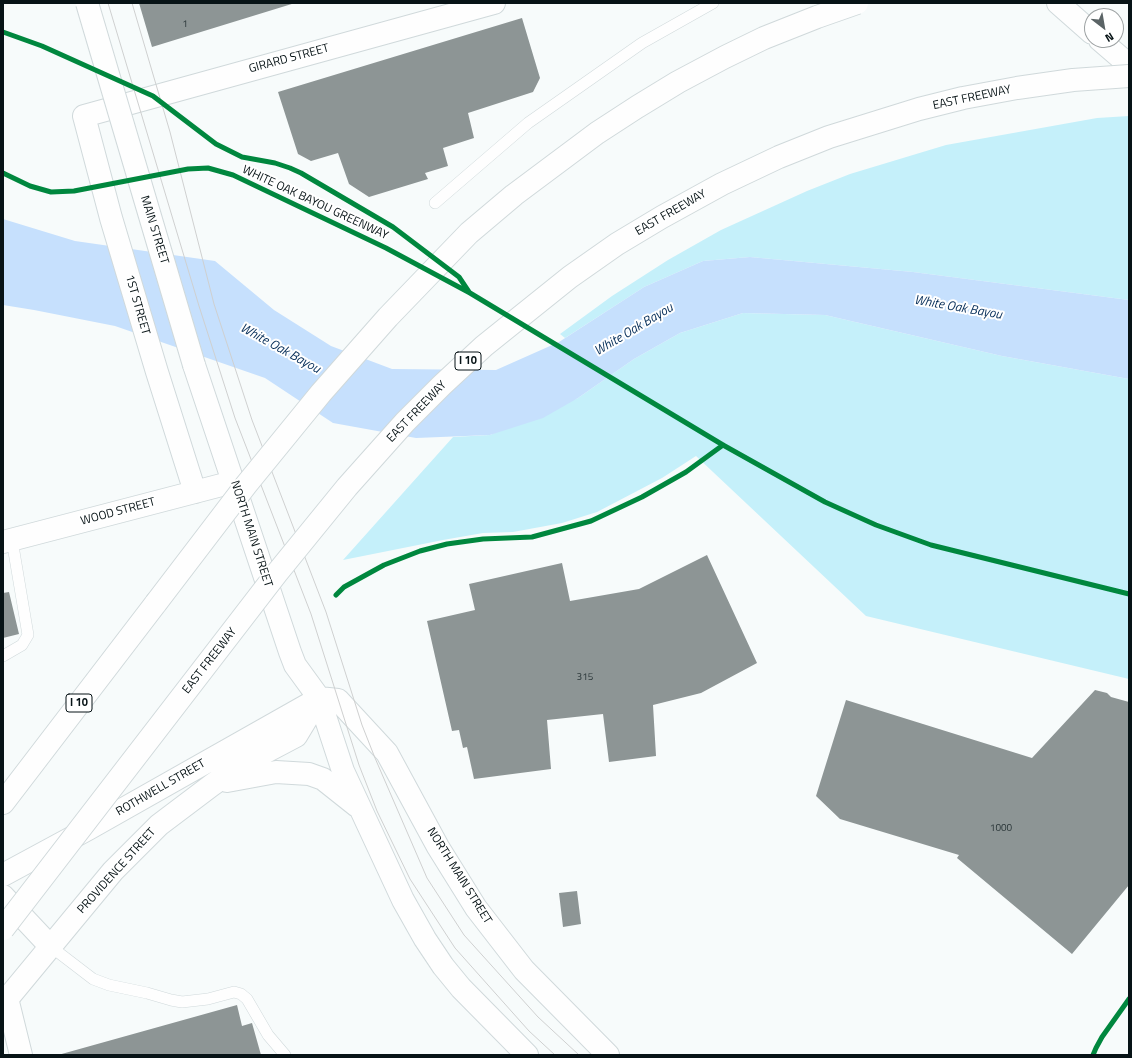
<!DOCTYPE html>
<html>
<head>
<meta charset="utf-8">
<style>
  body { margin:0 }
  #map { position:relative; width:1132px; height:1058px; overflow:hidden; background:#f7fbfb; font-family:"Titillium Web",sans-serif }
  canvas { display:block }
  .frame { position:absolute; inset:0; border:4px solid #071316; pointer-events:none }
  .north { position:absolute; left:1084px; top:8px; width:40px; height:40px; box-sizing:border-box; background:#fff; border:1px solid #9ca1a2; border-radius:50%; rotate:149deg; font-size:11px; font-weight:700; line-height:16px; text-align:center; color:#071316 }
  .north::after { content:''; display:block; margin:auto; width:14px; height:18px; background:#5b6466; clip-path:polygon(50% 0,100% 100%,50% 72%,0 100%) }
</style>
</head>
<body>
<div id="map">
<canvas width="1132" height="1058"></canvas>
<div class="frame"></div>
<div class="north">N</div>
</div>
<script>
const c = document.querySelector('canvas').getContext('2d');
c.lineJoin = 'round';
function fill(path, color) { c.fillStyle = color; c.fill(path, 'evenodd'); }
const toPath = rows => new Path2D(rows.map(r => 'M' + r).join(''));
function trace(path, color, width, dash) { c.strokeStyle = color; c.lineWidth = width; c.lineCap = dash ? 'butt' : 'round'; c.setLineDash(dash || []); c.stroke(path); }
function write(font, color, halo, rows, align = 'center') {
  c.font = font + ' "Titillium Web",sans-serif'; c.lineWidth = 4; c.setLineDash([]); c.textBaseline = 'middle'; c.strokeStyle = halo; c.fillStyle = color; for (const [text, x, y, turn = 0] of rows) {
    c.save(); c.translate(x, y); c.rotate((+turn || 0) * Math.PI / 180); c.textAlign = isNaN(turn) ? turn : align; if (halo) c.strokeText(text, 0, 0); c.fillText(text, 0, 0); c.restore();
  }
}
fill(toPath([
  [1129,116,1129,300,913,272,750,257,703,261,644,287,565,338,560,334,612,296,668,260,721,230,807,191,850,174,946,145,1097,118],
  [743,313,825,315,1002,356,1129,379,1129,679,866,616,696,456,662,478,597,512,562,523,513,532,483,533,443,540,343,560,453,437,490,435,578,398,634,359,680,333]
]), '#c5f0fa');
fill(toPath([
  [3,219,75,241,215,261,274,310,331,346,392,369,496,370,559,342,644,287,703,261,750,257,913,272,1129,300,1129,379,1002,356,825,315,743,313,680,333,634,359,578,398,543,418,490,435,416,438,333,423,265,378,115,326,34,310,3,305]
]), '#c6e0fd');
fill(toPath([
  [139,3,295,3,152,47],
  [522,18,540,78,533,92,468,113,474,138,443,148,448,166,425,173,428,179,369,197,349,184,338,153,311,161,298,154,278,92],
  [707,555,757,663,701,693,653,705,656,756,609,762,603,714,547,720,551,769,474,779,467,747,463,748,459,730,452,731,427,621,475,610,469,584,562,563,570,601,639,589],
  [9,592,19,634,3,638,3,593],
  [1095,690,1107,693,1111,697,1129,702,1129,885,1072,954,957,858,959,855,840,819,816,796,846,700,1032,758],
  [577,891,581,924,563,927,559,893],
  [237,1005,242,1026,252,1023,261,1055,58,1055]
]), '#8d9595');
const lane = toPath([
  [435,203,528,123,642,43,713,3],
  [3,656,22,645,28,635,12,540],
  [50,946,93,979,109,985,147,993,171,1000,182,1002,208,999,234,992,241,994,247,999,268,1035,285,1055]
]);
const street = toPath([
  [195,492,157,372,111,218,84,116,494,3],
  [3,542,233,482],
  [3,896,50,946],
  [7,998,21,1055]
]);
const secondary = toPath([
  [194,365,290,652,295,665,319,698,343,771,403,900,425,939,443,966,461,988,527,1055],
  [319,698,338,700,387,753,438,847,476,908,524,970,608,1055],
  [227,781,276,772,309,774,323,779,357,806],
  [3,875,88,829,318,699],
  [3,1004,113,871,159,825,212,785,239,766,296,736,319,698]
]);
const highway = toPath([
  [1058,3,1092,33],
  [1100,40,1129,65],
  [3,803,156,603]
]);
trace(lane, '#d0d9db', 12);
trace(street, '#d0d9db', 24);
trace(secondary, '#d0d9db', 24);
trace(highway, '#d0d9db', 24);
trace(lane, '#fefefe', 11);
trace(street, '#fefefe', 22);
trace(secondary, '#fefefe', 22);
trace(highway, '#fefefe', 22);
trace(toPath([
  [108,3,199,306,235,418,311,614,359,765,377,811,410,879,455,948,529,1031,555,1055],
  [132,3,170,132,214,304,252,420,326,612,362,725,375,758,427,878,464,935,538,1017,579,1055]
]), '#cfd0d0', 1);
const secondaryBridge = toPath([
  [87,3,194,365]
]);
const highwayBridge = toPath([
  [156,603,246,485,321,393,388,317,469,233,514,195,597,133,637,107,678,82,725,57,764,38,817,17,857,3],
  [3,929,277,573,347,487,405,422,442,385,484,346,570,277,617,244,662,217,722,184,779,157,829,137,919,109,963,98,1017,88,1073,80,1129,76]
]);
trace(secondaryBridge, '#d0d9db', 24, []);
trace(highwayBridge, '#d0d9db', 24, []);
trace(secondaryBridge, '#fefefe', 22);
trace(highwayBridge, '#fefefe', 22);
trace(toPath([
  [3,32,42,46,153,96,216,144,242,157,275,163,290,168,301,173,393,227,459,277,469,292],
  [3,173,30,186,51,192,74,191,188,169,208,168,233,175,386,248,470,293,723,445,825,502,876,525,931,545,1129,594],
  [336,595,344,587,384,565,420,551,447,544,483,539,532,537,591,521,642,497,686,472,723,445],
  [1093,1055,1096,1048,1102,1037,1129,999]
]), '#00873e', 5);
write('10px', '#283436', null, [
  ["1",185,25],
  ["315",585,678],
  ["1000",1001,829]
]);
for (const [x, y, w] of [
  [468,361,26],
  [79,703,26]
]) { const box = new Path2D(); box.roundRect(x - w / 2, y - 9, w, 18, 3); c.fillStyle = '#fff'; c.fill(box); trace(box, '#071316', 1); }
write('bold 11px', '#071316', null, [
  ["I 10",468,361],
  ["I 10",79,703]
]);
write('12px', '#071316', '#fff', [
  ["GIRARD STREET",289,59,-15],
  ["EAST FREEWAY",972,98,-12],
  ["WHITE OAK BAYOU GREENWAY",315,203,25],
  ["EAST FREEWAY",671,213,-30],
  ["MAIN STREET",154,230,73],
  ["1ST STREET",137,305,74],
  ["EAST FREEWAY",417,412,-46],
  ["WOOD STREET",118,512,-15],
  ["NORTH MAIN STREET",251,534,72],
  ["EAST FREEWAY",210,661,-52],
  ["ROTHWELL STREET",161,788,-30],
  ["PROVIDENCE STREET",117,871,-48],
  ["NORTH MAIN STREET",459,876,58]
]);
write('italic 13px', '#062e59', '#fff', [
  ["White Oak Bayou",958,308,10],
  ["White Oak Bayou",634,330,-31],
  ["White Oak Bayou",280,349,29]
]);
</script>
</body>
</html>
